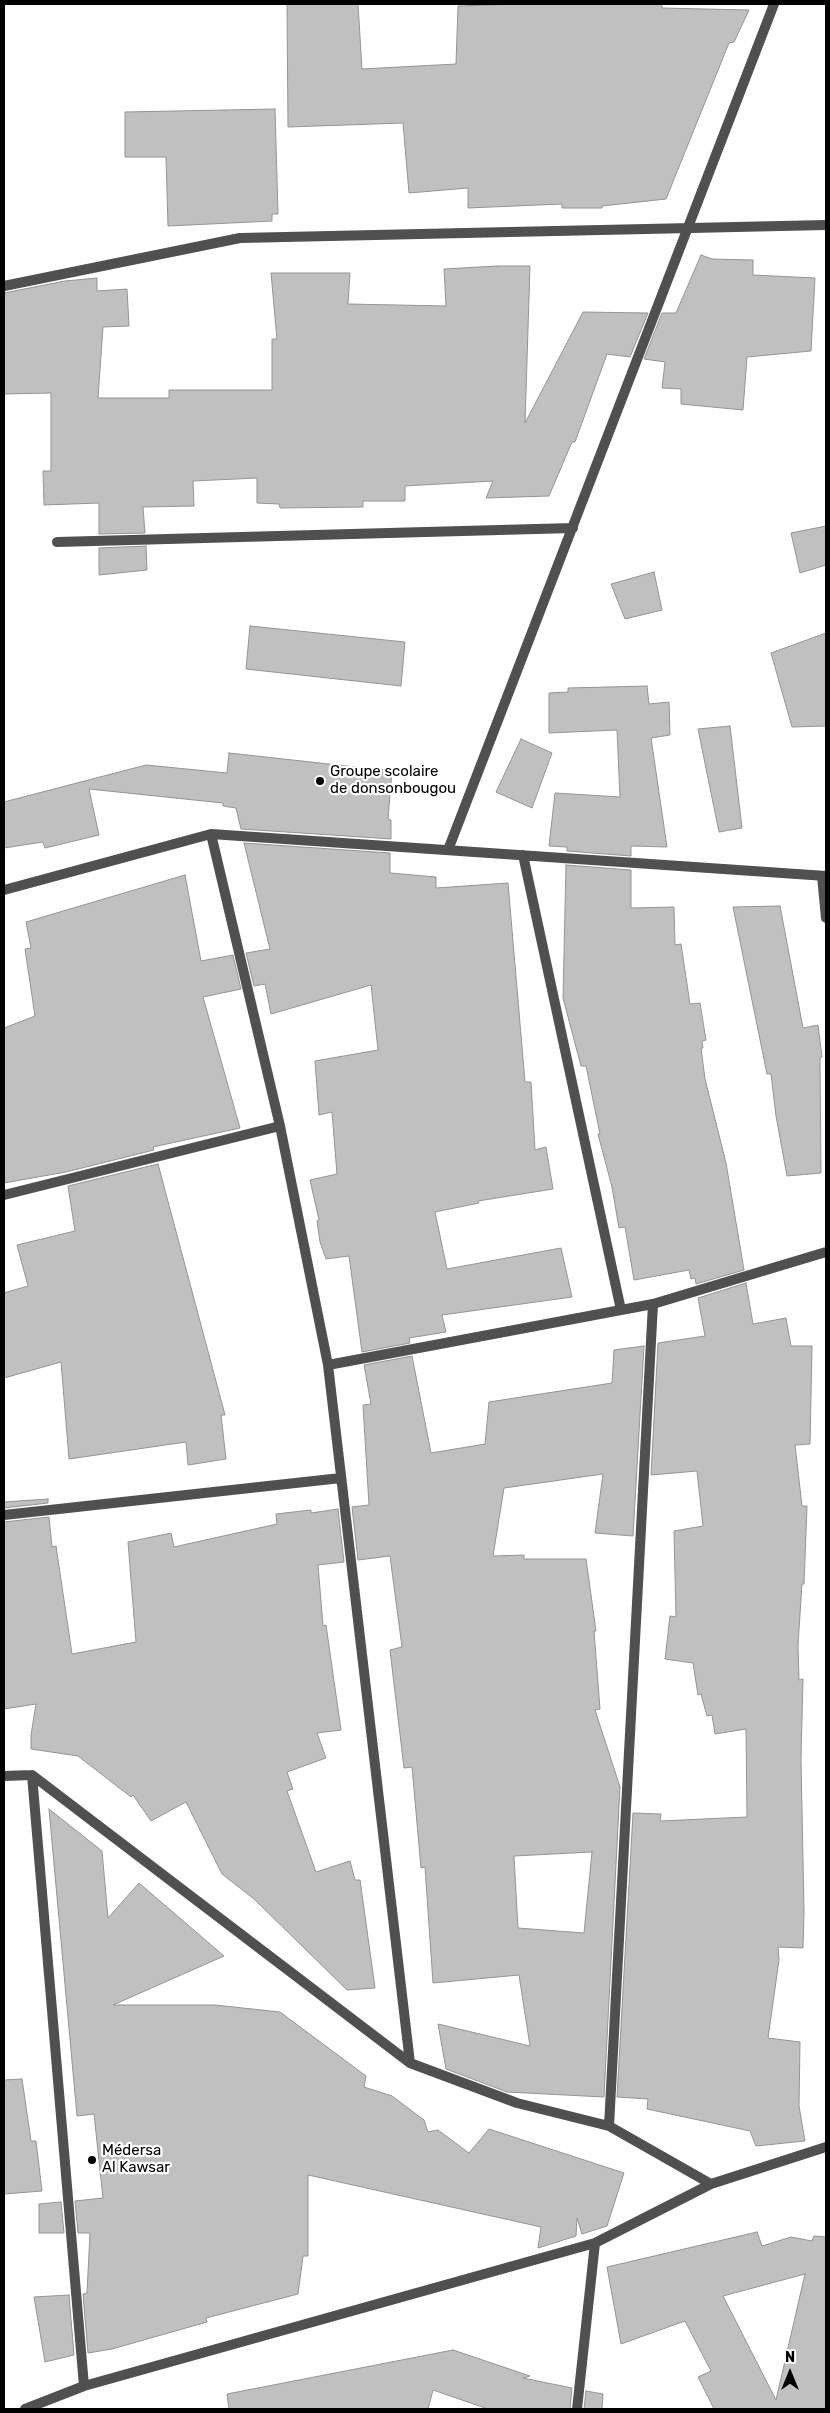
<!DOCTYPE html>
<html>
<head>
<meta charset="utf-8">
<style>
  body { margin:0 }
  #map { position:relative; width:830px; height:2413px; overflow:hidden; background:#fff; font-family:Rubik,sans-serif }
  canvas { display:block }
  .frame { position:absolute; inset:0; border:5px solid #000; pointer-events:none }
  .north { position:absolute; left:765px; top:2348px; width:50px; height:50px; -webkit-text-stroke:4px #fff; paint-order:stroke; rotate:0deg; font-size:14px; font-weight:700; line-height:20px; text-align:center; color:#000 }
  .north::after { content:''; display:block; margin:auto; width:18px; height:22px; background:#000; clip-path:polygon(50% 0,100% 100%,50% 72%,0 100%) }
</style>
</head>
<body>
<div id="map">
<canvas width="830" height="2413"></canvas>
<div class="frame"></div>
<div class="north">N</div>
</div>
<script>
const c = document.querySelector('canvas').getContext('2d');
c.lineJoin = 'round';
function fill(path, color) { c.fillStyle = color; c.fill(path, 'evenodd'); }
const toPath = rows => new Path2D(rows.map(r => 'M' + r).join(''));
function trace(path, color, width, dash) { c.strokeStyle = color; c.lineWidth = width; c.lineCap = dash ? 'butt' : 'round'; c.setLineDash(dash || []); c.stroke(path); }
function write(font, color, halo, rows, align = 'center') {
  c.font = font + ' Rubik,sans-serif'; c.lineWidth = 4.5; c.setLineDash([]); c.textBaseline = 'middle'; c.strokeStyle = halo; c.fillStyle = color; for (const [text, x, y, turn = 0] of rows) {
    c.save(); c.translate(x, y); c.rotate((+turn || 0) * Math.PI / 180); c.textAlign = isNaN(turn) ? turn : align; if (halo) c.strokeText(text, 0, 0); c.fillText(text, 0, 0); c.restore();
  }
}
const building = toPath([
  [287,4,358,4,362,69,456,64,458,6,521,4,662,4,662,8,749,10,734,42,729,43,666,199,602,206,602,208,562,208,562,204,468,208,468,188,409,193,403,123,288,127,287,4],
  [275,109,278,214,272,214,272,221,168,226,166,157,125,157,125,112,275,109],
  [701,255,712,259,753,260,753,275,815,278,811,351,747,357,743,410,681,404,681,389,662,388,665,362,644,359,662,313,676,313,701,255],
  [497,266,530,266,525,423,583,312,648,313,630,357,607,354,575,442,572,442,549,496,486,498,493,481,405,486,405,501,363,501,363,507,280,508,279,504,257,503,257,478,193,481,194,506,143,507,145,533,99,534,99,503,44,505,43,471,51,471,51,393,4,394,4,293,65,281,97,278,97,291,127,289,129,326,103,327,98,398,169,398,169,390,272,390,272,339,277,339,271,273,350,273,348,304,446,306,444,269,497,266],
  [826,526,826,565,800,573,791,533,826,526],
  [146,546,147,570,99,575,99,548,146,546],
  [654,572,662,610,625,619,611,584,654,572],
  [250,626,405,642,401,686,246,669,250,626],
  [826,633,826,726,792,727,771,653,826,633],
  [647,686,649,704,669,702,670,735,651,738,667,847,631,846,631,856,567,851,567,847,549,846,555,793,620,797,617,730,549,733,549,693,568,692,568,688,647,686],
  [730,726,742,828,719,832,698,729,730,726],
  [521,739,552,753,532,808,496,792,521,739],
  [229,753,392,771,388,819,391,820,391,839,241,829,236,808,223,806,223,803,89,789,99,835,45,848,43,842,4,848,4,802,146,765,227,773,229,753],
  [244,843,390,853,390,873,436,877,436,888,508,883,525,1082,531,1082,535,1150,546,1147,553,1189,478,1201,479,1203,435,1212,447,1269,561,1248,572,1297,442,1315,446,1332,409,1338,410,1343,362,1352,349,1256,326,1259,320,1242,317,1221,319,1220,310,1180,337,1174,332,1112,319,1115,315,1061,378,1050,371,985,271,1014,265,984,254,986,246,953,270,949,244,843],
  [566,865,631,870,631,908,674,907,675,945,681,944,690,1004,700,1003,706,1040,702,1041,703,1048,701,1048,705,1079,726,1163,744,1270,696,1284,695,1278,691,1279,689,1270,634,1280,625,1227,619,1228,612,1187,598,1134,600,1134,586,1066,581,1066,563,998,566,865],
  [185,875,201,961,233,955,241,989,203,997,240,1128,153,1147,154,1150,66,1172,4,1183,4,1028,35,1016,25,949,31,948,26,922,185,875],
  [780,906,803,1028,818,1025,822,1057,820,1058,821,1173,787,1176,776,1116,771,1074,767,1074,733,907,780,906],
  [158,1164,225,1415,221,1415,226,1459,188,1465,186,1442,69,1459,61,1362,4,1378,4,1293,28,1286,17,1245,75,1231,68,1186,158,1164],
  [746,1283,753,1324,786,1318,791,1346,812,1346,810,1444,795,1445,802,1506,807,1506,804,1584,802,1584,798,1645,799,1680,803,1679,801,1759,804,1912,803,1948,778,1947,779,1960,768,2038,800,2042,799,2106,805,2141,756,2146,750,2131,647,2109,648,2099,617,2097,633,1813,661,1814,660,1821,747,1817,746,1729,715,1734,712,1715,707,1716,701,1694,698,1695,693,1663,665,1659,670,1616,676,1617,674,1531,703,1526,697,1471,651,1475,658,1343,705,1336,698,1298,746,1283],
  [644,1346,633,1536,595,1533,603,1474,504,1488,493,1556,524,1555,524,1559,586,1559,596,1631,594,1631,600,1709,595,1710,620,1787,604,2097,507,2092,446,2069,438,2024,530,2046,519,1975,433,1983,425,1867,421,1868,412,1767,404,1768,390,1650,402,1647,390,1556,358,1560,352,1507,369,1505,363,1405,371,1404,364,1365,412,1356,431,1453,485,1444,489,1402,612,1383,614,1350,644,1346],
  [592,1852,584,1933,518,1928,514,1856,592,1852],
  [48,1499,48,1503,4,1508,4,1502,48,1499],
  [338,1509,344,1562,318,1565,323,1626,326,1625,341,1730,317,1733,326,1758,287,1772,293,1789,287,1791,316,1872,350,1861,355,1880,360,1880,375,1988,347,1990,254,1899,222,1874,186,1802,151,1821,133,1795,131,1797,78,1756,31,1749,31,1735,36,1704,4,1709,4,1522,49,1517,52,1547,56,1546,72,1654,136,1642,128,1542,171,1533,174,1547,277,1524,276,1514,311,1510,311,1513,338,1509],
  [49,1809,102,1851,108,1918,139,1883,224,1956,113,2005,215,2005,280,2012,366,2076,364,2087,392,2096,424,2120,428,2132,438,2130,469,2153,489,2129,624,2173,607,2226,582,2234,577,2218,576,2236,538,2248,541,2227,308,2175,308,2256,303,2256,298,2294,206,2318,207,2322,112,2349,88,2353,83,2294,87,2293,90,2233,78,2233,75,2201,103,2198,94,2114,77,2116,49,1809],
  [22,2079,31,2141,36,2141,42,2191,4,2194,4,2080,22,2079],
  [61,2202,64,2233,39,2233,39,2204,61,2202],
  [757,2232,762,2246,791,2237,812,2241,814,2236,826,2237,826,2409,714,2409,698,2377,711,2371,685,2321,621,2344,607,2267,757,2232],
  [805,2274,776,2400,723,2296,805,2274],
  [69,2295,74,2355,45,2362,34,2297,69,2295],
  [453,2350,530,2376,523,2378,572,2388,570,2409,488,2409,433,2390,428,2409,229,2409,227,2394,453,2350],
  [586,2391,603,2394,602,2409,584,2409,586,2391]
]);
fill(building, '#c0c0c0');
trace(building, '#949494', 1);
trace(toPath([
  [4,286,240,238,826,225],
  [57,542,573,528],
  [211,834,280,1126,328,1365,410,2063],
  [448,850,774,4],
  [523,855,621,1310],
  [822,876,826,918],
  [4,890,211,834,826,876],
  [4,1195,280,1126],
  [328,1365,653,1304,826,1252],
  [4,1515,341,1478],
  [32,1775,84,2386],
  [4,1776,32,1775,410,2063,517,2103,609,2126,711,2184],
  [609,2126,653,1304],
  [25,2409,84,2386,595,2243,711,2184,826,2147],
  [577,2409,595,2243]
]), '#505050', 10);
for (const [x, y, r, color] of [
  [320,781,5,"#000"],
  [92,2160,5,"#000"]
]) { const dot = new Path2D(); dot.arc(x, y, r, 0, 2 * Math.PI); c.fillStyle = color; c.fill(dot); trace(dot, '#fff', 2); }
write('15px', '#000', '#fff', [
  ["Groupe scolaire",330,772],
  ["de donsonbougou",330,789],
  ["Médersa",102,2151],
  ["Al Kawsar",102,2168]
], 'left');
</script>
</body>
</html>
